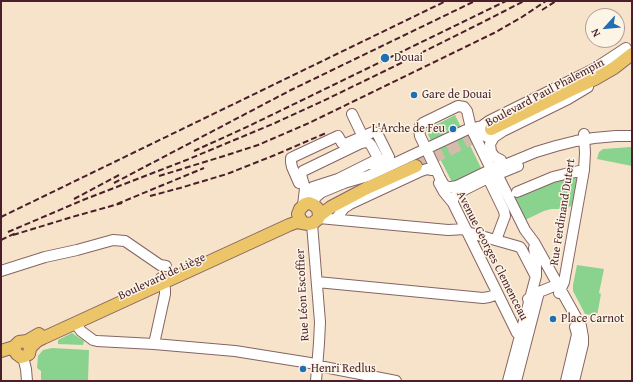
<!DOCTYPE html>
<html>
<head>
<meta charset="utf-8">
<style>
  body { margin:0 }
  #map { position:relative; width:633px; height:382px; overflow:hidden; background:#f6e3ca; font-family:"Gentium Book Plus",serif }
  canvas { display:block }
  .frame { position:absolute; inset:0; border:2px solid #4a1f2b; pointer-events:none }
  .north { position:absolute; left:585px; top:8px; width:40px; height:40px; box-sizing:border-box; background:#fcf5e5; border:1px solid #b59f9b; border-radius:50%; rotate:243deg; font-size:11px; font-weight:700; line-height:16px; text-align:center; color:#4a1f2b }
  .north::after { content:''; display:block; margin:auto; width:14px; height:18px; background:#1f6fb2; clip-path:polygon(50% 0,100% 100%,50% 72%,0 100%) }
</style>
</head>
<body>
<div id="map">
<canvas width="633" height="382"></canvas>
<div class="frame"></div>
<div class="north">N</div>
</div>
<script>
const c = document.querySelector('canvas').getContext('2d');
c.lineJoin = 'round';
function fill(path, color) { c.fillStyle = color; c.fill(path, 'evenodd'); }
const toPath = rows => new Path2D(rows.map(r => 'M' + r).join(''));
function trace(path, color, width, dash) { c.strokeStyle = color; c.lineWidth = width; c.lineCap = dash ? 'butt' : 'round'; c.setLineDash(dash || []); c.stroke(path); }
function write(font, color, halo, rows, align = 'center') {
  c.font = font + ' "Gentium Book Plus",serif'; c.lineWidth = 3; c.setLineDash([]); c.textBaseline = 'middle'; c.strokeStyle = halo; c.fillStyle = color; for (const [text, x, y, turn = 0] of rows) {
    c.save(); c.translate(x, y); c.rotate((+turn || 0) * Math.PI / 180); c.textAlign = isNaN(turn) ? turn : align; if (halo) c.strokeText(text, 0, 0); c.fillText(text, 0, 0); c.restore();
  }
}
fill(toPath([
  [455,115,462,129,432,143,426,130],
  [465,135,482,170,453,184,435,149],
  [632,147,632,166,597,159,599,152,603,149],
  [566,176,578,176,575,204,565,209,551,209,544,211,525,220,514,197],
  [577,265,604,269,599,293,601,294,597,316,585,314,573,291,573,285],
  [72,333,84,341,83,345,58,344,58,340],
  [52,348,89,350,88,381,41,381,41,371,37,368,38,356,43,350]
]), '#89d38f');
trace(toPath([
  [416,166,485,132]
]), '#d4bcaa', 12, [12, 6]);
const minor = toPath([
  [352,114,363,137],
  [494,137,487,137,482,134,480,130,482,126,489,121,594,69,626,48],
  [501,160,495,157,491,152,490,144,494,137,503,131,568,99,588,87],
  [488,178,504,211,505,216,496,240],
  [299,183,292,167,291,162,291,158,293,157,338,136,342,143,345,144,373,132,377,133,389,157,373,165],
  [439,183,444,192,453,203,517,333],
  [517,192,553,177,565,174,584,170],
  [453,203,453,200,454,197,458,193,484,180,518,166],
  [312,204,316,197,322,192,344,183,368,176,466,130,482,126],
  [303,206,305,188,301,175,303,171,361,143,366,142,369,143,371,145,377,156,376,160,338,179,313,187,310,190,309,194,309,203],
  [319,218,448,230,466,229],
  [336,219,344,208,350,204,421,171,427,169,432,170],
  [312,224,320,322,319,343,316,381],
  [467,232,520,247,522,250,535,275],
  [1,271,45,257,77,250,113,240,125,241,160,265,166,266],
  [317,282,483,298,489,297,498,294],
  [559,293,564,282,584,170,585,153,584,134],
  [528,299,539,292,564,282],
  [75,323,81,331,93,340,97,341,154,344,235,351,310,363,324,367,396,381],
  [154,344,165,294,165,289,161,278],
  [23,357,26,369,27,381],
  [508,381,536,276,536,261,534,248],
  [516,381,539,292],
  [566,381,576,339,577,334,575,327],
  [574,381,583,344,583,337,581,326,534,242,525,230,498,176,491,169,490,167,471,128,467,111,464,107,458,106,423,123,420,126,419,129,420,136,440,178,444,185,448,187,451,187,457,186,488,171,491,169,496,167,507,164,536,152,556,146,576,141,594,138,616,136,632,136]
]);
const major = toPath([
  [491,129,571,90,595,79,614,68,632,54],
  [319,216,331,207,367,188,416,166],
  [15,346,15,351,17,354,21,357,25,356,29,354,30,349,29,345,26,342],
  [30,348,37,341,43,338,289,225,297,222,308,224,313,223,318,219,319,215,318,209,314,205,309,203,305,204,300,209,298,214,299,217,303,223],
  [1,351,14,347,19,342,27,341,39,334]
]);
trace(minor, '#866463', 12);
trace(major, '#866463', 14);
trace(minor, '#fff', 10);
trace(major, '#ecc569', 12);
trace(toPath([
  [542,10,556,1],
  [194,151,251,125,506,1],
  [159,176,224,156,258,145,309,123,494,33,522,17,546,1],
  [114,183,291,90,475,1],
  [150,196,180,188,227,174,275,155,326,133],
  [74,199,119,175],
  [117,204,204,168],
  [1,217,446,1],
  [8,232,83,200,189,159,275,123,323,101,397,65,487,20,524,1],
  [13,235,72,217,122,203],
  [1,240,16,233]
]), '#4a1f2b', 2, [6, 3]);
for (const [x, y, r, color] of [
  [385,58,5,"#1f6fb2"],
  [414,95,4,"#1f6fb2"],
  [453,129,4,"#1f6fb2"],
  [553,319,4,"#1f6fb2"],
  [303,369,4,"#1f6fb2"]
]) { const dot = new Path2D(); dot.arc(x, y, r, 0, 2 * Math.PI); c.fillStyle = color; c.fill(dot); trace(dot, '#fcf5e5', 1.5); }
write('12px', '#4a1f2b', '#fcf5e5', [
  ["Douai",394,58],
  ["Gare de Douai",422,95],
  ["L'Arche de Feu",445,129,"right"],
  ["Place Carnot",561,319],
  ["Henri Redlus",311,369]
], 'left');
write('12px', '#4a1f2b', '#fcf5e5', [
  ["Boulevard Paul Phalempin",545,93,-28],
  ["Rue Ferdinand Dutert",563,212,-81],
  ["Avenue Georges Clemenceau",492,256,63],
  ["Boulevard de Liège",162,277,-25],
  ["Rue Léon Escoffier",303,295,-93]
]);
</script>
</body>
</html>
